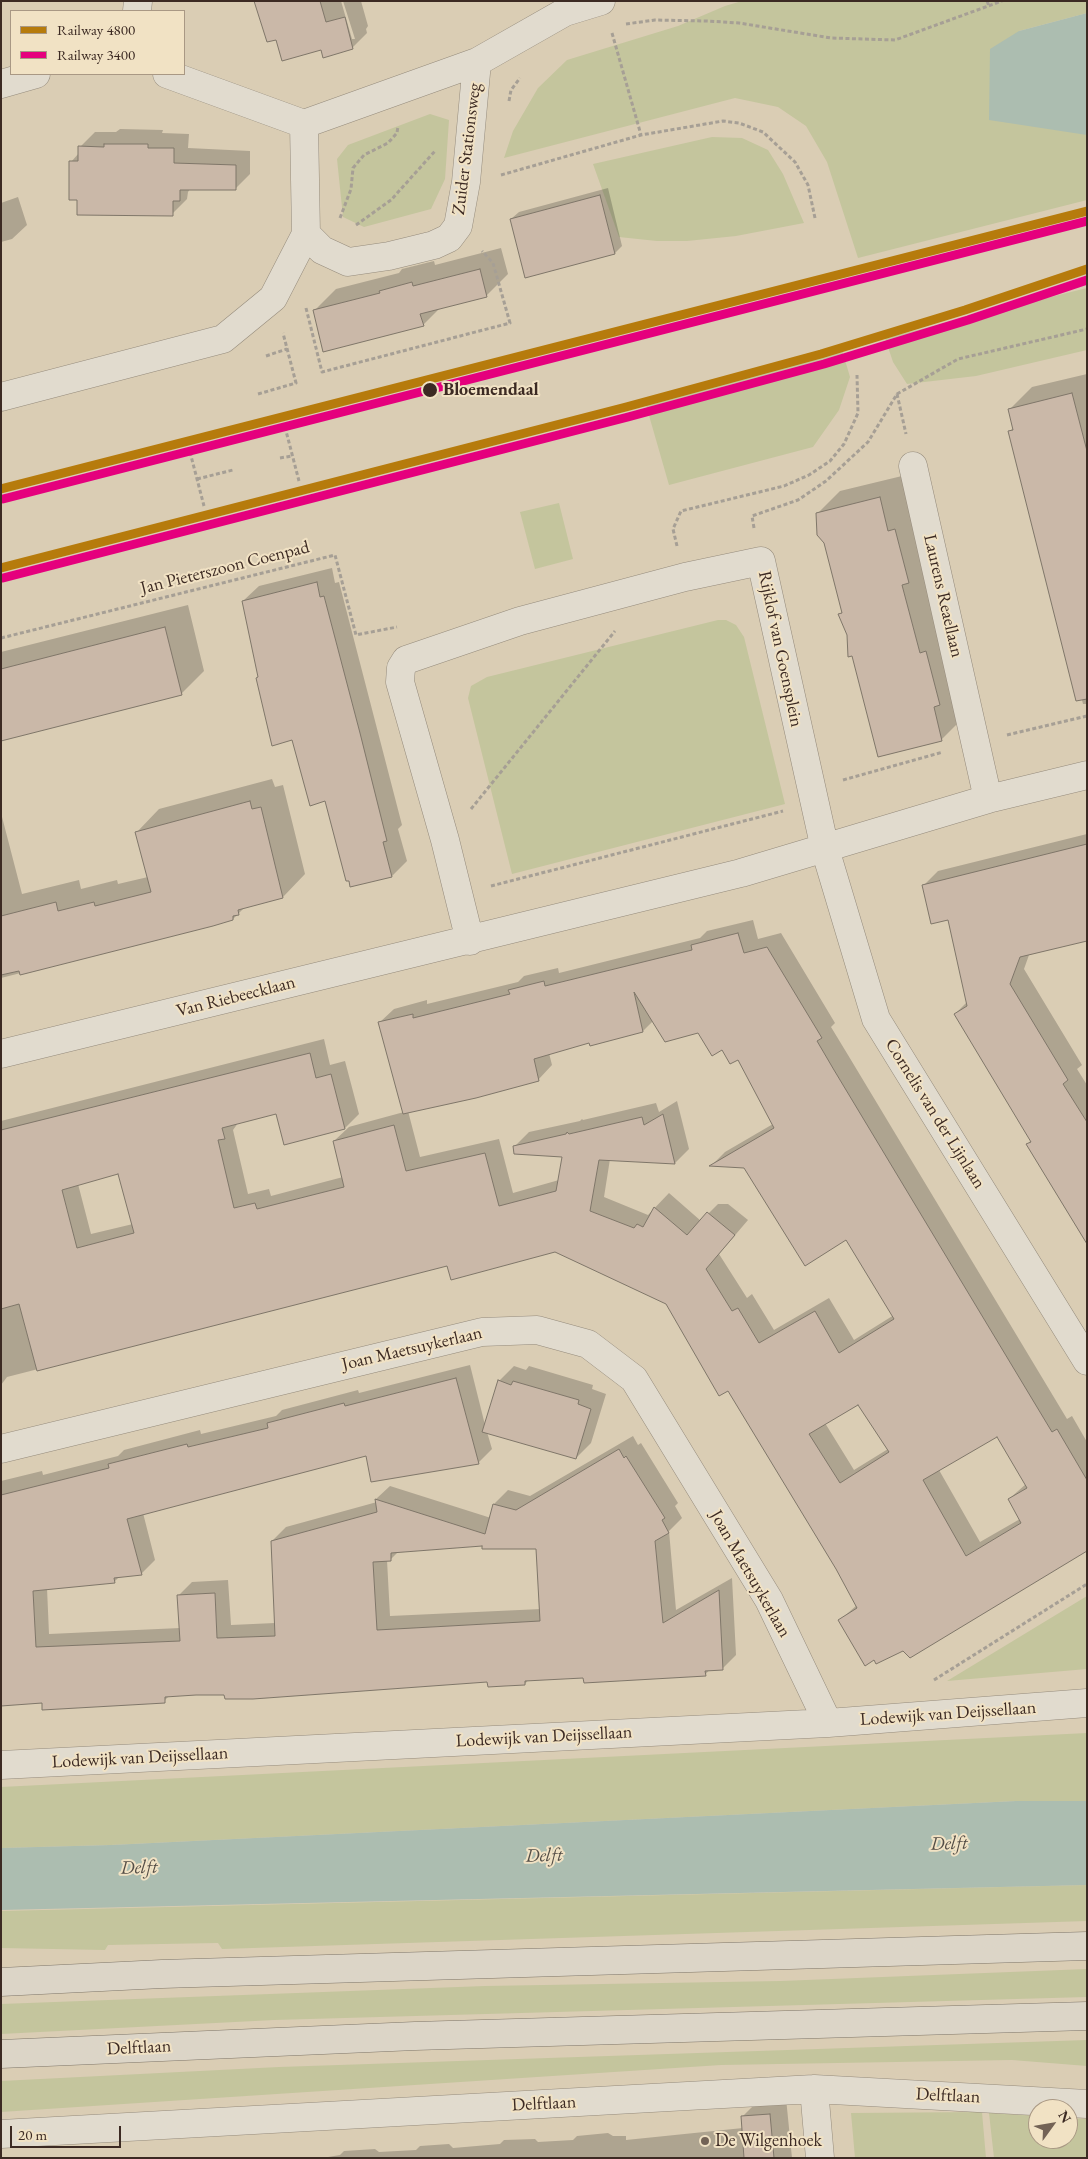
<!DOCTYPE html>
<html>
<head>
<meta charset="utf-8">
<style>
  body { margin:0 }
  #map { position:relative; width:1088px; height:2159px; overflow:hidden; background:#dacdb4; font-family:"EB Garamond",serif }
  canvas { display:block }
  .frame { position:absolute; inset:0; border:2px solid #3c2a23; pointer-events:none }
  .legend { position:absolute; left:10px; top:10px; width:175px; height:65px; box-sizing:border-box; background:#f1e2c4; border:1px solid #a99884; margin:0; padding:6px 9px; list-style:none; font-size:15px; color:#3c2a23 }
  .legend li { display:flex; align-items:center; gap:10px; height:25px }
  .legend b { width:25px; border:1px solid #a99884 }
  .north { position:absolute; left:1028px; top:2099px; width:50px; height:50px; box-sizing:border-box; background:#f1e2c4; border:1px solid #a99884; border-radius:50%; rotate:58deg; font-size:14px; font-weight:700; line-height:20px; text-align:center; color:#3c2a23 }
  .north::after { content:''; display:block; margin:auto; width:18px; height:22px; background:#736356; clip-path:polygon(50% 0,100% 100%,50% 72%,0 100%) }
  .scale { position:absolute; left:10px; top:2126px; width:111px; height:22px; box-sizing:border-box; border:2px solid #3c2a23; border-top:0; padding-left:6px; font-size:15px; line-height:18px; white-space:nowrap; color:#3c2a23; -webkit-text-stroke:4px #f1e2c4; paint-order:stroke }
</style>
</head>
<body>
<div id="map">
<canvas width="1088" height="2159"></canvas>
<div class="frame"></div>
<ul class="legend">
<li><b style="height:6px;background:#b67b0c"></b>Railway 4800</li>
<li><b style="height:6px;background:#e5007d"></b>Railway 3400</li>
</ul>
<div class="north">N</div>
<div class="scale">20 m</div>
</div>
<script>
const c = document.querySelector('canvas').getContext('2d');
c.lineJoin = 'round';
function fill(path, color) { c.fillStyle = color; c.fill(path, 'evenodd'); }
const toPath = rows => new Path2D(rows.map(r => 'M' + r).join(''));
function trace(path, color, width, dash) { c.strokeStyle = color; c.lineWidth = width; c.lineCap = dash ? 'butt' : 'round'; c.setLineDash(dash || []); c.stroke(path); }
function write(font, color, halo, rows, align = 'center') {
  c.font = font + ' "EB Garamond",serif'; c.lineWidth = 4; c.setLineDash([]); c.textBaseline = 'middle'; c.strokeStyle = halo; c.fillStyle = color; for (const [text, x, y, turn = 0] of rows) {
    c.save(); c.translate(x, y); c.rotate((+turn || 0) * Math.PI / 180); c.textAlign = isNaN(turn) ? turn : align; if (halo) c.strokeText(text, 0, 0); c.fillText(text, 0, 0); c.restore();
  }
}
fill(toPath([
  [742,1,1087,1,1087,13,1019,31,1087,135,1087,200,858,258,827,162,806,126,778,107,735,98,504,158,513,131,538,88,567,60,678,26,725,6],
  [430,114,449,120,445,179,431,209,364,227,343,217,337,159,348,145],
  [712,137,742,138,768,150,783,174,804,223,736,236,687,241,657,241,619,237,593,164],
  [1087,288,1087,350,976,376,907,384,893,362,885,338],
  [842,350,850,377,839,410,813,447,669,485,646,405],
  [559,503,573,559,535,569,520,512],
  [718,620,726,620,736,625,744,637,785,804,512,874,468,698,471,686,487,677],
  [1087,1596,1087,1669,947,1681],
  [1087,1733,1087,1801,1016,1801,111,1845,1,1848,1,1787],
  [1087,1885,1087,1921,222,1949,218,1943,108,1945,105,1950,1,1948,1,1911],
  [1087,1969,1087,1997,274,2020,1,2034,1,2004,485,1986,781,1981],
  [1087,2040,1087,2066,1012,2060,721,2065,1,2112,1,2081,279,2067],
  [982,2112,986,2158,855,2158,851,2113],
  [989,2113,1038,2116,1038,2139,1068,2139,1068,2118,1087,2119,1087,2158,994,2158]
]), '#c4c59d');
fill(toPath([
  [1087,13,1087,135,989,120,990,49,1019,31],
  [1016,1801,1087,1801,1087,1885,1,1910,1,1848,111,1845]
]), '#acbdb0');
fill(toPath([
  [256,1,341,1,352,39,355,39,343,1,361,1,368,26,366,29,367,33,352,48,321,48,277,38],
  [120,129,163,130,162,133,189,134,188,148,250,151,250,174,235,189,190,189,188,192,187,199,172,214,79,199,71,162,79,153,80,147,95,132,116,132],
  [608,188,622,246,615,253,511,219,519,212],
  [18,197,27,225,12,239,1,242,1,203],
  [501,248,508,274,486,296,441,307,423,325,314,311,336,289,399,273,402,269,434,261,435,265],
  [1087,374,1087,524,1009,432,1014,427,1010,409,1032,387],
  [902,476,963,718,941,740,849,634,839,615,843,611,818,513,840,491],
  [1087,556,1087,704,1083,704,1078,684],
  [332,568,335,583,339,582,402,825,398,829,407,861,392,876,351,886,326,800,293,739,257,678,259,676,243,601,259,586],
  [188,605,204,671,181,694,1,739,1,652],
  [272,779,275,787,283,785,305,874,283,897,245,907,233,919,1,978,1,813,22,894,79,880,81,889,117,880,118,884,148,877,137,832,159,809],
  [1087,834,1087,940,1029,955,1024,969,1082,1065,1077,1069,1087,1085,1087,1244,1027,1145,1031,1140,955,1014,967,1002,949,919,923,886,938,871],
  [753,920,758,939,781,933,835,1023,831,1027,848,1055,1067,1419,1072,1416,1087,1442,1087,1550,903,1650,840,1620,857,1605,838,1569,729,1389,667,1303,555,1250,448,1264,7,1377,1,1385,1,1121,324,1039,330,1065,345,1061,359,1114,345,1128,404,1112,379,1023,394,1009,427,1000,427,1004,518,982,524,976,558,968,559,973,700,938,707,931],
  [653,1021,699,1031,738,1058,773,1124,725,1152,712,1165,745,1167,847,1239,894,1315,854,1340,829,1298,774,1330,752,1294,747,1298,719,1254,748,1220,728,1204,718,1204,701,1221,669,1193,648,1215,604,1197,610,1159,675,1163,689,1149,677,1101,659,1112,656,1103,583,1120,582,1119,580,1121,529,1132,514,1147,564,1156,559,1180,513,1193,499,1139,420,1157,408,1111,538,1080,552,1065,549,1053,590,1041,591,1044,643,1031],
  [277,1113,284,1143,349,1127,334,1141,343,1177,271,1196,269,1189,248,1194,233,1130,238,1123],
  [119,1172,133,1224,91,1234,78,1184],
  [858,1404,888,1449,854,1470,825,1423],
  [997,1435,1026,1484,1009,1499,1020,1519,980,1542,939,1470],
  [470,1365,485,1425,499,1381,514,1366,526,1370,529,1366,593,1385,592,1389,606,1394,591,1443,576,1458,487,1432,492,1449,478,1463,367,1455,143,1513,155,1560,141,1574,119,1577,114,1582,47,1588,49,1634,180,1628,178,1596,192,1582,228,1580,231,1625,275,1623,272,1541,286,1527,377,1502,376,1499,390,1486,491,1518,494,1504,508,1490,530,1496,633,1436,638,1445,641,1443,678,1503,675,1506,682,1518,669,1531,676,1610,732,1578,736,1655,722,1669,710,1669,705,1675,529,1679,525,1684,488,1681,170,1695,164,1701,1,1704,1,1481,42,1471,43,1475,118,1456,124,1450,200,1430,201,1434,276,1416,282,1410,358,1390,359,1393],
  [484,1545,538,1547,541,1609,390,1616,387,1560,391,1559,399,1551],
  [786,2098,792,2158,322,2158,340,2155,344,2151,375,2149,379,2152,416,2150,420,2146,449,2144,453,2148,500,2144,504,2140,535,2139,538,2142,573,2140,577,2136,608,2133,613,2136,626,2136,626,2140,743,2128,742,2117,759,2100]
]), '#0003');
const building = toPath([
  [254,1,320,1,326,22,345,17,353,49,323,58,321,50,282,61,276,40,267,42,254,1],
  [104,144,148,144,148,148,174,148,174,163,236,165,236,190,180,190,180,201,173,201,173,216,77,215,77,200,69,200,69,161,78,161,78,146,104,147,104,144],
  [600,195,615,254,525,278,510,219,600,195],
  [480,269,487,297,420,314,424,326,323,352,313,310,380,293,379,291,412,282,413,286,480,269],
  [1072,393,1087,451,1087,699,1076,701,1008,431,1013,430,1008,409,1072,393],
  [880,497,888,531,895,529,909,583,902,585,920,653,926,651,940,705,934,707,942,741,878,757,852,656,848,657,847,635,838,614,842,613,824,543,817,535,816,513,880,497],
  [317,582,320,597,324,596,360,733,387,841,383,842,392,877,350,887,349,881,346,881,325,801,310,806,292,740,272,746,256,678,258,677,242,601,317,582],
  [165,627,182,695,1,741,1,669,165,627],
  [250,801,252,809,261,807,283,898,238,910,239,915,233,916,233,920,213,926,20,975,19,971,1,975,1,916,56,902,58,911,94,902,95,906,151,892,135,832,250,801],
  [1087,844,1087,941,1020,957,1010,984,1068,1080,1063,1084,1087,1122,1087,1244,1026,1144,1031,1142,954,1014,967,1006,948,920,931,924,922,885,1087,844],
  [738,933,744,953,767,947,822,1038,817,1041,834,1070,1052,1432,1057,1429,1087,1480,1087,1551,910,1658,903,1651,876,1664,874,1660,865,1666,838,1620,857,1608,836,1569,728,1391,719,1396,666,1304,555,1252,451,1280,447,1266,37,1371,19,1304,1,1309,1,1130,310,1053,316,1078,331,1074,345,1129,284,1145,276,1114,222,1128,225,1139,218,1140,234,1208,255,1203,257,1209,344,1187,333,1141,394,1125,406,1171,485,1153,499,1206,556,1191,562,1157,514,1154,513,1146,566,1134,567,1132,569,1134,642,1117,644,1125,663,1114,675,1164,599,1160,590,1211,634,1228,637,1224,643,1227,654,1207,687,1235,707,1212,735,1235,706,1269,732,1311,738,1308,759,1343,815,1311,839,1353,894,1319,846,1240,805,1266,744,1168,709,1166,774,1128,738,1060,730,1064,722,1050,712,1056,698,1033,665,1042,634,992,643,1032,590,1046,589,1043,534,1059,539,1081,476,1098,403,1114,378,1022,413,1014,413,1018,510,994,508,990,544,981,545,986,692,950,691,945,738,933],
  [118,1174,134,1233,77,1248,62,1190,118,1174],
  [858,1405,889,1452,840,1483,809,1434,858,1405],
  [997,1437,1027,1488,1008,1499,1021,1523,966,1556,923,1480,997,1437],
  [456,1378,479,1464,371,1482,366,1456,127,1519,142,1575,114,1578,115,1583,33,1591,36,1647,180,1641,177,1595,215,1593,217,1638,275,1636,271,1541,377,1512,375,1499,485,1534,493,1504,516,1510,619,1449,624,1458,626,1456,665,1518,662,1520,669,1533,655,1541,663,1623,719,1590,723,1670,705,1671,706,1676,584,1683,583,1678,525,1681,525,1685,505,1686,488,1687,487,1682,253,1699,225,1699,224,1695,196,1695,165,1697,165,1703,42,1710,42,1703,1,1706,1,1495,109,1468,108,1464,187,1444,188,1447,268,1428,267,1423,344,1403,345,1406,456,1378],
  [482,1546,482,1549,536,1549,540,1621,377,1630,373,1562,391,1561,391,1553,482,1546],
  [498,1380,511,1385,513,1381,579,1400,578,1404,591,1409,576,1459,482,1432,498,1380],
  [770,2114,774,2158,744,2158,741,2116,770,2114]
]);
fill(building, '#cab8a8');
trace(building, '#7f7669', 1);
const minor = toPath([
  [137,11,138,1],
  [167,74,304,124,477,62,565,12,601,1],
  [1,84,36,74],
  [304,124,306,234,322,250,348,262,389,256,434,245,449,238,458,226,466,182,477,62],
  [1,397,223,339,273,298,306,234],
  [913,466,988,799],
  [470,941,445,840,400,682,401,668,406,660,520,621,685,577,761,561,825,849,876,1019,1087,1361],
  [1,1054,741,873,988,799,1087,775],
  [1,1449,482,1332,537,1330,588,1344,634,1379,769,1600,828,1723],
  [1,1765,828,1723,1087,1703],
  [814,2089,820,2158],
  [1,2134,814,2089,1087,2104]
]);
const major = toPath([
  [1,1982,162,1974,1087,1946],
  [1,2054,415,2036,1087,2016]
]);
trace(minor, '#958b7c', 29);
trace(major, '#7f7669', 29);
trace(toPath([
  [987,1,989,6],
  [626,24,655,20,707,21,739,23,831,38,895,40,1002,1],
  [612,33,641,135],
  [509,101,511,90,520,78],
  [501,175,641,135,723,121,739,123,763,132,795,162,808,185,815,218],
  [340,218,351,189,353,168,364,155,388,143,397,133,398,126],
  [356,225,391,200,435,151],
  [306,308,322,372,510,323,493,263,482,251],
  [266,356,287,349],
  [258,394,296,383,283,333],
  [897,394,906,434],
  [285,427,299,481],
  [190,452,204,506],
  [280,458,292,456],
  [197,479,233,470],
  [754,528,752,516,798,500,826,481,868,442,897,394,958,359,1087,329],
  [677,546,673,529,681,511,784,486,809,475,830,461,844,444,858,413,857,375],
  [1,638,335,555,356,635,397,627],
  [1007,735,1087,716],
  [843,780,943,752],
  [471,809,615,631],
  [491,886,783,811],
  [934,1680,1087,1584]
]), '#a69f95', 3, [4, 2.5]);
trace(minor, '#e1dbce', 28);
trace(major, '#dcd5c7', 28);
trace(toPath([
  [1,489,1087,211],
  [1,568,626,407,821,354,965,310,1087,269]
]), '#b67b0c', 9);
trace(toPath([
  [3,499,1087,221],
  [3,578,628,417,824,364,968,320,1087,280]
]), '#e5007d', 9);
for (const [x, y, r, color] of [
  [430,390,8,"#3c2a23"],
  [705,2141,5,"#736356"]
]) { const dot = new Path2D(); dot.arc(x, y, r, 0, 2 * Math.PI); c.fillStyle = color; c.fill(dot); trace(dot, '#f1e2c4', 2); }
write('18px', '#3c2a23', '#f1e2c4', [
  ["Zuider Stationsweg",467,149,-83],
  ["Jan Pieterszoon Coenpad",225,568,-14],
  ["Laurens Reaellaan",943,596,77],
  ["Rijklof van Goensplein",780,649,78],
  ["Van Riebeecklaan",236,997,-14],
  ["Cornelis van der Lijnlaan",935,1114,58],
  ["Joan Maetsuykerlaan",412,1349,-13],
  ["Joan Maetsuykerlaan",750,1574,60],
  ["Lodewijk van Deijssellaan",948,1714,-4],
  ["Lodewijk van Deijssellaan",544,1737,-3],
  ["Lodewijk van Deijssellaan",140,1758,-3],
  ["Delftlaan",139,2048,-3],
  ["Delftlaan",948,2096,3],
  ["Delftlaan",544,2104,-3]
]);
write('bold 18px', '#3c2a23', '#f1e2c4', [
  ["Bloemendaal",443,390]
], 'left');
write('18px', '#3c2a23', '#f1e2c4', [
  ["De Wilgenhoek",715,2141]
], 'left');
write('italic 19px', '#534d46', '#f1e2c4', [
  ["Delft",949,1844,-2],
  ["Delft",544,1856,-2],
  ["Delft",139,1868,-2]
]);
</script>
</body>
</html>
